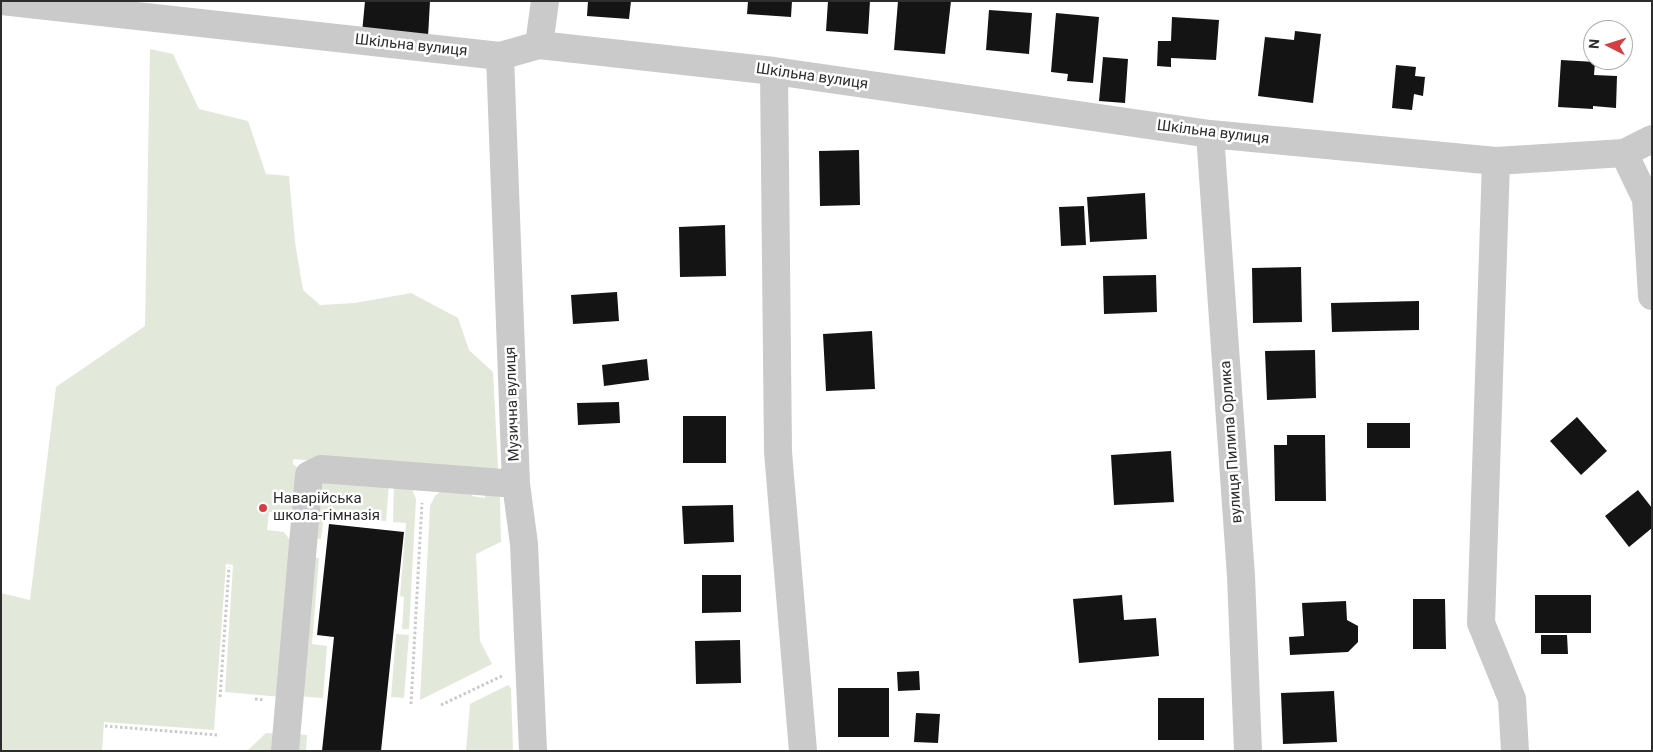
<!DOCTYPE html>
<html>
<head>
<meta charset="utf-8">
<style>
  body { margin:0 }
  #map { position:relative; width:1653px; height:752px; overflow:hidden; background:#fff; font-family:Roboto,sans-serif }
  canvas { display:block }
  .frame { position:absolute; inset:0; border:2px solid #2d2d2d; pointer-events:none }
  .north { position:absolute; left:1583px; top:20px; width:50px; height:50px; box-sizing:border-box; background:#fff; border:1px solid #ababab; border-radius:50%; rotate:275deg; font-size:14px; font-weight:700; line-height:20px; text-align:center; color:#2d2d2d }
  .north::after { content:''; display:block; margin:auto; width:18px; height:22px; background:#d43f44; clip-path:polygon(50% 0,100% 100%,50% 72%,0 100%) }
</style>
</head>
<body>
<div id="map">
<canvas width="1653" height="752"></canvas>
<div class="frame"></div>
<div class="north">N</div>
</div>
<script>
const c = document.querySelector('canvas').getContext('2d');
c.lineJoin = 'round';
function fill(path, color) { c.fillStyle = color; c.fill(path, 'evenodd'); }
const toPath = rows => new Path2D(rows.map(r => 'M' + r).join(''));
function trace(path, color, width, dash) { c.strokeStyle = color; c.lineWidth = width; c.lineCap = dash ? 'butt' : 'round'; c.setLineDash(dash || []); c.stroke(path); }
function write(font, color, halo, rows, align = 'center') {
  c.font = font + ' Roboto,sans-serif'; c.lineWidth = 5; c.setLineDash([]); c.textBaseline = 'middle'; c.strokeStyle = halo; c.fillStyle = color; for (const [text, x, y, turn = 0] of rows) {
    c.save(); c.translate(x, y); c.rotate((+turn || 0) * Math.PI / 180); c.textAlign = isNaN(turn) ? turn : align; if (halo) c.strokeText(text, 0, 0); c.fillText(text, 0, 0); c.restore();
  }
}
fill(toPath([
  [150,49,173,54,199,109,248,121,266,174,289,176,295,242,303,290,320,305,355,303,411,293,458,318,469,350,493,372,498,468,483,475,293,459,293,464,301,470,297,505,286,513,269,512,267,530,284,532,296,548,282,697,225,692,233,565,226,564,214,730,104,722,102,751,1,751,1,593,30,600,56,387,145,326],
  [330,479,389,483,386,521,328,518,323,522,321,539,310,538,319,487],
  [394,483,412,489,416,499,409,629,402,629,404,597,400,596,406,523,393,522],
  [445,488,472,489,472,496,485,498,485,489,500,497,501,542,476,554,480,641,492,664,420,700,430,506,435,496],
  [309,557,319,558,312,644,327,646,323,698,297,696],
  [396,634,409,635,404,698,391,697],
  [508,685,511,688,513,751,466,751,470,704],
  [266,733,281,734,279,751,247,751],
  [294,734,307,735,306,751,293,751]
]), '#e2e9db');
fill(toPath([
  [365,1,430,1,428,37,362,33],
  [588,1,631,1,629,19,587,16],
  [748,1,792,1,791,17,747,14],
  [828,1,870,1,868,34,826,31],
  [898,1,951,1,945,54,894,50],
  [989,10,1032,13,1029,54,986,50],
  [1056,13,1099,17,1093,83,1067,81,1068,74,1051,72],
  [1172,17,1219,20,1216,60,1171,58,1171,67,1157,66,1158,41,1171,41],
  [1295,31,1321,34,1313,103,1258,96,1265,37,1294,40],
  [1103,57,1128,59,1125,103,1099,101],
  [1561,60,1595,62,1594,75,1617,76,1616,108,1593,106,1593,109,1558,107],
  [1396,65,1416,67,1415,76,1425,77,1423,96,1414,94,1412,110,1392,108],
  [859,150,860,205,820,206,819,151],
  [1145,193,1147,239,1090,242,1087,197],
  [1084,206,1086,245,1061,246,1059,207],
  [725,225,726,276,680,277,679,227],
  [1301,267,1302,322,1253,323,1252,268],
  [1156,275,1157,312,1104,314,1103,276],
  [617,292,619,321,573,324,571,295],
  [1419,301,1419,330,1332,332,1331,303],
  [872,331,875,389,826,391,823,334],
  [1315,350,1316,398,1267,400,1265,351],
  [647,359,649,380,604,386,602,365],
  [619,402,620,423,578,425,577,403],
  [683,416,726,416,726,463,683,463],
  [1577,417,1607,451,1581,475,1550,441],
  [1367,423,1410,423,1410,448,1367,448],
  [1287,435,1325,435,1326,501,1275,501,1274,445,1287,445],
  [1171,451,1174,502,1114,505,1111,455],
  [1638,490,1652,508,1652,528,1629,547,1605,516],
  [733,505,734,542,684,544,682,506],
  [329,524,404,532,381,751,322,751,334,637,317,635],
  [702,575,741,575,741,612,702,613],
  [1122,595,1124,620,1156,618,1159,656,1079,663,1073,599],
  [1535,595,1591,595,1591,633,1535,633],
  [1413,599,1445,599,1446,649,1413,649],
  [1346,601,1347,620,1358,626,1358,642,1348,652,1290,655,1289,637,1304,636,1302,603],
  [1541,635,1567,635,1568,654,1541,654],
  [740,640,741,683,696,684,695,641],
  [919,671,920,690,898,691,897,672],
  [838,688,889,688,889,737,838,737],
  [1334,691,1337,742,1283,744,1281,693],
  [1158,698,1204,698,1204,740,1158,740],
  [916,713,940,714,938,743,914,742]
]), '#141414');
trace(toPath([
  [220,697,229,567],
  [255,699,264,700],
  [411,704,422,503],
  [441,705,504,675],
  [105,726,217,735]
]), '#cacaca', 3, [2.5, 2.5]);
trace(toPath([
  [1,1,500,56,539,45,774,71,1210,134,1496,161,1624,153,1652,139],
  [539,45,545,1],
  [500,56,516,484,524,544,533,751],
  [774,71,778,452,803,751],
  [1210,134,1241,576,1248,751],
  [1624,153,1646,199,1652,296],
  [1496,161,1481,623,1512,699,1515,751],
  [285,751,309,475,321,469,516,484]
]), '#cacaca', 28);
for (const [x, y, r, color] of [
  [263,508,5,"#d43f44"]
]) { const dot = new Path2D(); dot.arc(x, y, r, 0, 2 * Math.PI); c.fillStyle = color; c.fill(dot); trace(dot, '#fff', 2); }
write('15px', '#2d2d2d', '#fff', [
  ["Шкільна вулиця",411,46,6],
  ["Шкільна вулиця",812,77,8],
  ["Шкільна вулиця",1213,133,7],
  ["Музична вулиця",513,404,-92],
  ["вулиця Пилипа Орлика",1232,442,-94]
]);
write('15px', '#2d2d2d', '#fff', [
  ["Наварійська",273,499],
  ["школа-гімназія",273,516]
], 'left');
</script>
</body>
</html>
